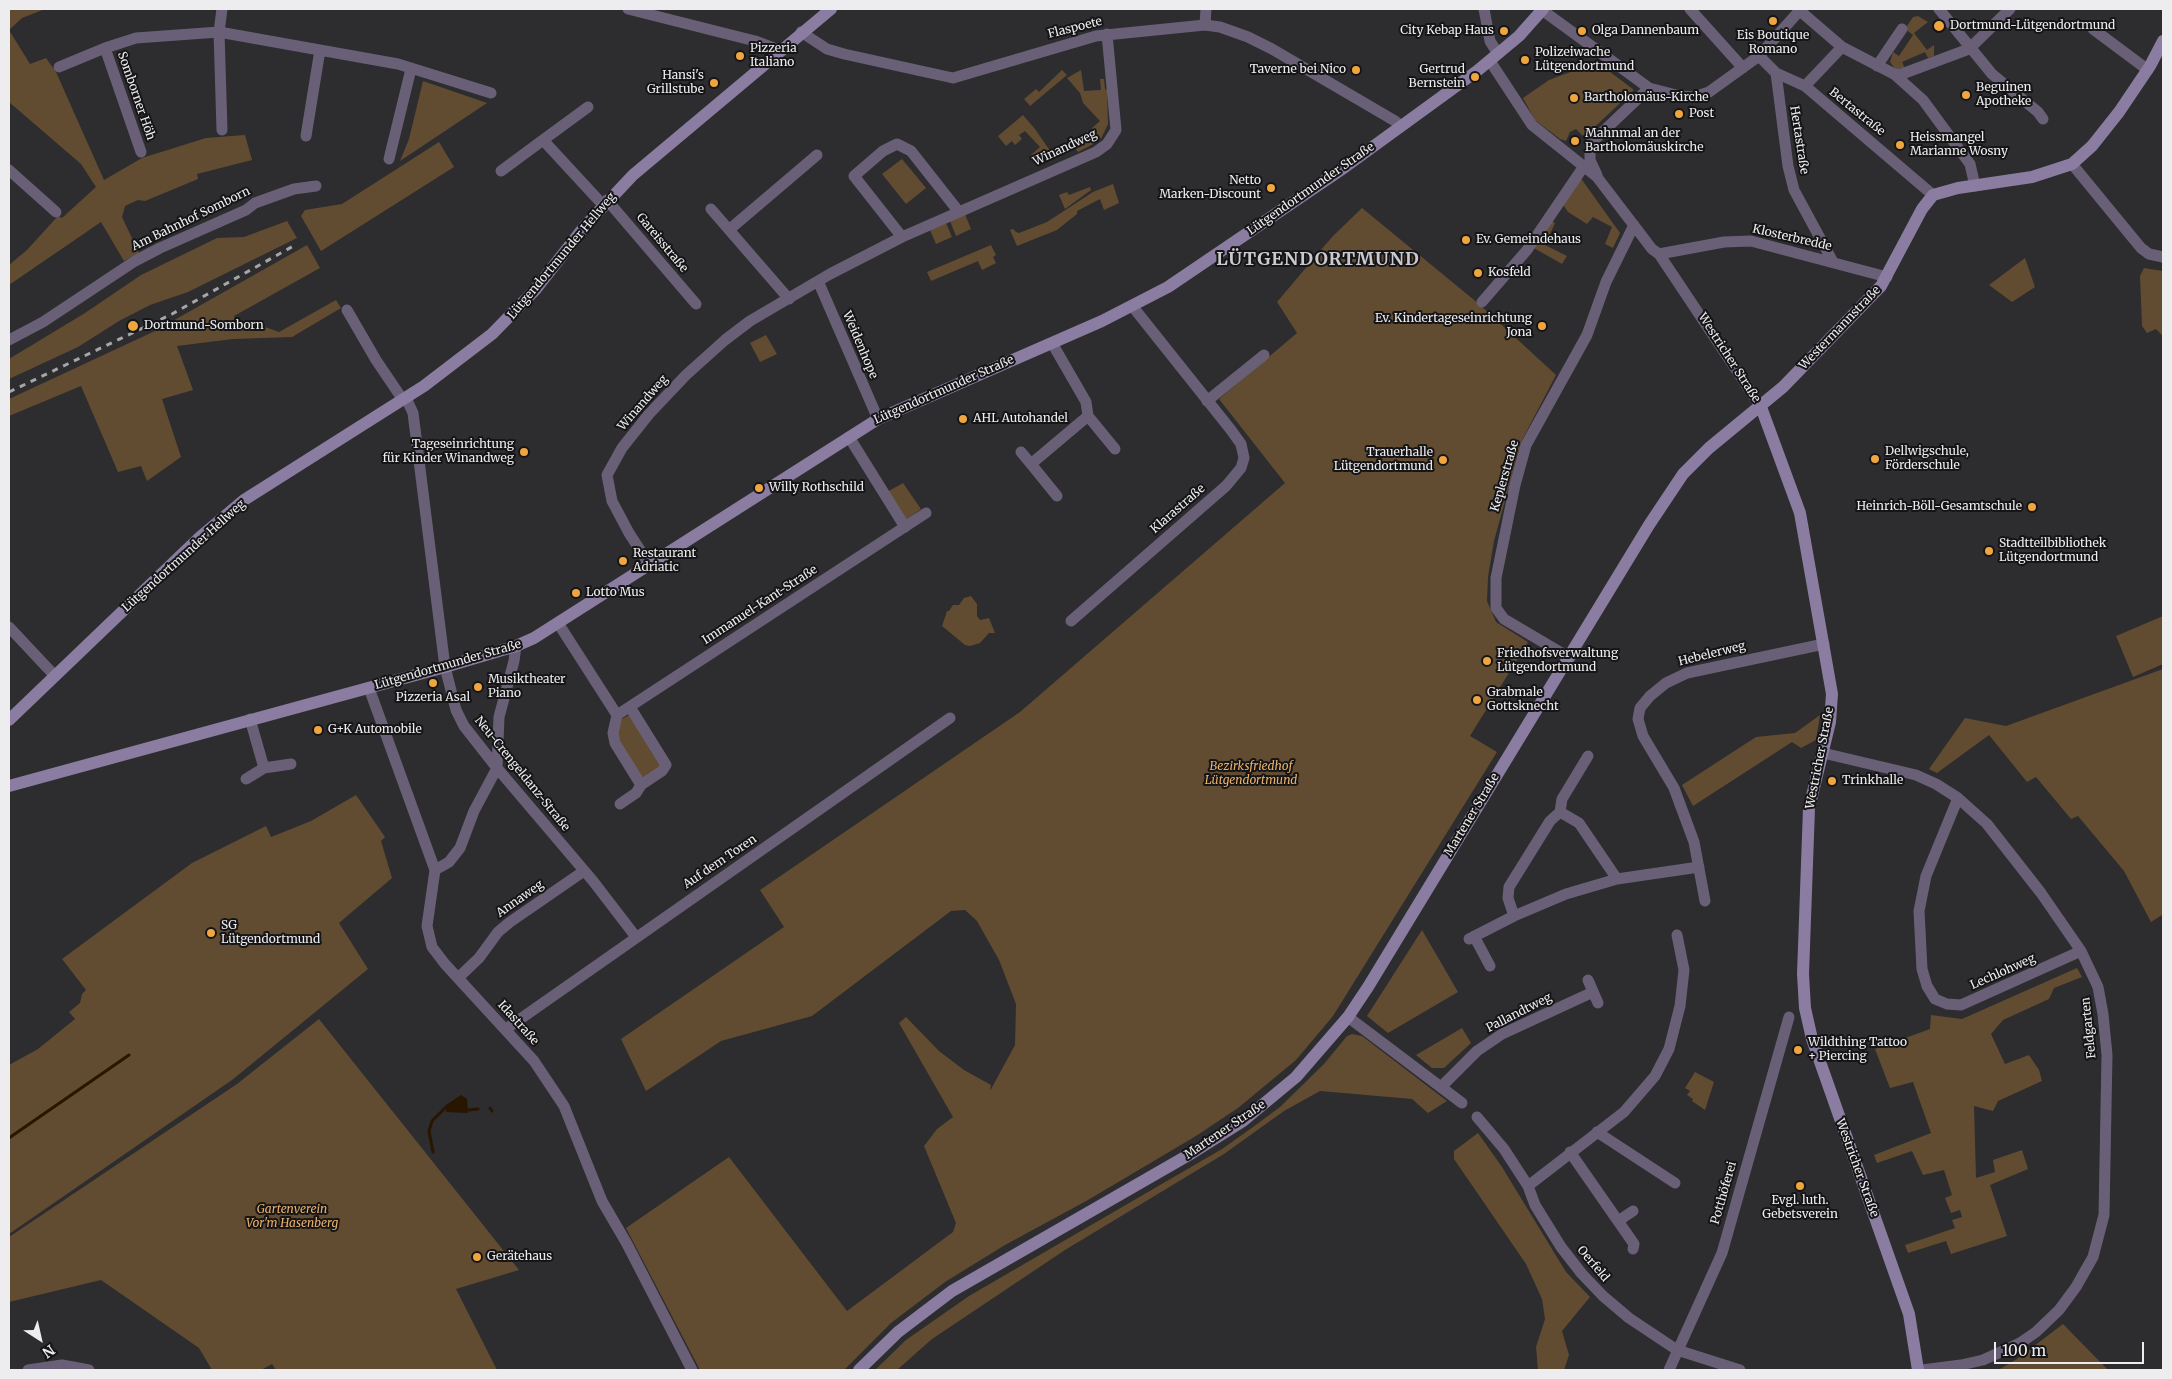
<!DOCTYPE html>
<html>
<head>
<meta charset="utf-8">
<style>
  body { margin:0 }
  #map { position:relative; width:2172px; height:1379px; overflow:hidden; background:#2d2c2f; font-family:Merriweather,serif }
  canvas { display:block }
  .frame { position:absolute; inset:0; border:10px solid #edecee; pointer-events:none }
  .north { position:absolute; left:15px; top:1314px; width:50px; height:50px; -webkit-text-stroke:4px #151416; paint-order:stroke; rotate:145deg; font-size:14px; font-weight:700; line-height:20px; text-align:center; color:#edecee }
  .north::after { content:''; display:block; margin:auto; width:18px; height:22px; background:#edecee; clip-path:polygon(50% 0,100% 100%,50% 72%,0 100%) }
  .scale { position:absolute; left:1994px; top:1342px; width:150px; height:22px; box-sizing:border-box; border:2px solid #edecee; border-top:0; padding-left:6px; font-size:15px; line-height:18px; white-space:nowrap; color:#edecee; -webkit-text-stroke:4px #151416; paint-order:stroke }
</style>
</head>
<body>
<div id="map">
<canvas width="2172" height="1379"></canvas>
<div class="frame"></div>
<div class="north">N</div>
<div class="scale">100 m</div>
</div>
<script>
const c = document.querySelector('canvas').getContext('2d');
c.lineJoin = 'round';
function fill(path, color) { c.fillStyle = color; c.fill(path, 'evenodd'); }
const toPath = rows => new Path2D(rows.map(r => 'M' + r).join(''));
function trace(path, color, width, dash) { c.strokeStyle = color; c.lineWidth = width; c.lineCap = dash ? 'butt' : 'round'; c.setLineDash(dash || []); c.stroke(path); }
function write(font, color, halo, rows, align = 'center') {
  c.font = font + ' Merriweather,serif'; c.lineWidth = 4; c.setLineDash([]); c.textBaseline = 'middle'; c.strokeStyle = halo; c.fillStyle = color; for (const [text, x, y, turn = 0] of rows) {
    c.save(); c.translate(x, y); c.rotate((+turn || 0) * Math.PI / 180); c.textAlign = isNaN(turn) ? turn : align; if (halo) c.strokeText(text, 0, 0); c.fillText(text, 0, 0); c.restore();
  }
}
fill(toPath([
  [9,9,45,9,22,18,9,30,30,64,46,58,56,72,104,180,142,158,206,138,245,135,252,160,197,174,198,179,145,201,138,200,125,206,122,217,139,253,124,261,101,222,9,285,9,265,27,250,58,216,62,218,96,187,81,164,9,102],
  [1918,16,1928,22,1914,33,1927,50,1934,45,1934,56,1928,58,1925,52,1902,62,1905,68,1895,69,1890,62,1893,52,1899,56,1913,35,1905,29,1913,17],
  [1597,62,1634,90,1584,137,1576,129,1570,132,1566,141,1560,139,1535,120,1523,98,1549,80],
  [1062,70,1067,75,1030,106,1024,99,1036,89,1039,92],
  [1081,70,1084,91,1101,90,1100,79,1104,79,1105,89,1107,90,1108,124,1101,139,1092,128,1100,121,1083,103,1080,93,1067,78],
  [423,81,487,103,400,161,409,139],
  [1023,115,1035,129,1053,155,1036,162,1031,155,1040,147,1025,131,1019,135,1022,139,1015,145,1012,141,1006,146,998,136],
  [1088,131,1097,142,1078,152,1072,144],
  [439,142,454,167,321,251,301,216,305,210,342,204],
  [902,159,926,188,906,204,882,174],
  [1580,177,1620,233,1613,248,1605,244,1612,227,1593,217,1587,224,1568,212,1562,203],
  [1113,184,1119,203,1104,210,1100,199,1077,211,1077,214,1057,230,1017,246,1010,230,1013,229,1016,232,1019,233,1047,222,1093,192],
  [1090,187,1091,190,1065,209,1059,195,1067,192,1069,195],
  [1362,208,1479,304,1556,375,1521,442,1494,541,1488,577,1487,601,1496,622,1528,642,1470,736,1497,752,1333,1016,1296,1060,1238,1108,1196,1136,1088,1200,1005,1245,945,1282,891,1323,844,1370,700,1370,626,1228,729,1157,847,1311,953,1232,956,1223,924,1146,937,1129,953,1117,899,1023,906,1017,939,1051,964,1070,991,1085,990,1091,1015,1045,1016,1004,999,960,977,921,965,910,951,911,812,1016,721,1041,646,1091,621,1039,784,927,760,890,1020,712,1285,483,1219,399,1297,333,1277,302,1332,237],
  [965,214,971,229,956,236,950,221],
  [1551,220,1555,223,1545,245,1567,256,1562,264,1532,247],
  [287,221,297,238,188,292,150,305,119,321,78,347,9,379,9,359,85,313,141,275,217,238,244,237],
  [946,223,952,237,936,244,930,230],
  [307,245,320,268,234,316,243,331,265,327,279,332,336,300,341,308,292,337,233,339,177,346,193,390,162,399,181,457,147,481,141,466,118,472,81,386,9,416,9,399,155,331],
  [991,245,996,255,993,257,996,263,982,270,978,261,931,281,927,272],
  [2025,258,2035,287,2012,302,1989,285],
  [2144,268,2163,271,2163,336,2156,329,2147,333,2142,326,2140,276],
  [766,335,777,354,760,362,750,343],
  [903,483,921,509,906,520,887,492],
  [971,596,977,604,977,616,980,620,989,618,995,633,989,633,980,643,970,646,965,645,942,626,947,611,949,611,953,605,959,605,964,598],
  [2163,616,2163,664,2133,677,2116,636],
  [2163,669,2163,917,2162,915,2151,922,2124,871,2078,816,2071,819,2036,777,2027,782,1989,735,1937,773,1929,769,1965,718,2006,726],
  [629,715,661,765,643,779,616,736,620,720],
  [1820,715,1816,740,1801,748,1792,742,1693,806,1682,785,1756,737,1795,733],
  [356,795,385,837,381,841,392,878,339,923,368,969,232,1080,9,1234,9,1065,38,1049,75,1019,69,1012,80,1003,82,994,86,990,62,959,192,863,266,826,271,837,311,821],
  [1422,930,1458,992,1388,1033,1367,1016],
  [2077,968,2082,977,2054,988,2049,999,2003,1020,1991,1034,2005,1064,2029,1055,2039,1070,2042,1081,1998,1101,1993,1111,1974,1106,1976,1178,1995,1172,1993,1160,2022,1150,2028,1169,1990,1185,2007,1236,1951,1254,1946,1241,1908,1253,1905,1245,1955,1228,1952,1220,1962,1217,1960,1210,1951,1213,1945,1198,1952,1195,1944,1170,1923,1175,1912,1151,1877,1163,1874,1155,1931,1133,1913,1082,1890,1088,1875,1049,1930,1029,1931,1015,1962,1019],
  [319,1019,519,1270,456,1289,497,1370,276,1370,272,1364,261,1370,212,1370,199,1348,101,1280,9,1302,9,1237,237,1084],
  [1462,1028,1471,1043,1444,1068,1432,1068,1416,1055],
  [1352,1034,1362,1036,1447,1101,1428,1113,1412,1099,1320,1091,1284,1111,1224,1154,1065,1250,932,1339,897,1370,875,1370,906,1340,969,1296,1222,1149,1253,1127,1280,1107,1324,1064,1347,1036],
  [1695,1072,1714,1082,1705,1110,1692,1101,1693,1099,1687,1095,1690,1091,1685,1088],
  [1478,1133,1502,1167,1566,1272,1590,1297,1562,1331,1569,1355,1564,1370,1538,1370,1536,1347,1545,1319,1542,1299,1526,1264,1454,1159,1454,1151],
  [2063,1324,2108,1370,1998,1370,2017,1359]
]), '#624c31');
fill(toPath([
  [461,1095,467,1099,468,1113,446,1112,446,1105]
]), '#281600');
trace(toPath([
  [490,1108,492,1111],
  [468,1110,478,1109],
  [9,1138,129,1055],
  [433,1152,429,1131,432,1121,446,1107]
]), '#281600', 3);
trace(toPath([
  [628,9,755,41,779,50],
  [1484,9,1490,41,1498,54],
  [1690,9,1743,68],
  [1939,9,1992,74,2038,112,2043,119],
  [1542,10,1649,88,1680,96,1694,97,1709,92,1759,56,1801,9],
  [1799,10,1842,47,1894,74,1923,100,1970,164,1975,186],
  [1205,25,1206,9],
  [2093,29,2148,70],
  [801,32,827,49,844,54,953,78,1096,36,1205,25,1220,27,1248,37,1272,49,1395,121,1401,126],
  [105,48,141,152],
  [1759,56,1776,73,1805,86,1933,195],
  [1490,61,1532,125,1597,177,1652,249,1659,254,1761,407],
  [1877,66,1902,29],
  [59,67,105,48,136,38,219,32,398,64,491,93],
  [1776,73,1788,166,1794,190,1833,262],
  [1894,74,1902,74,1969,49,2010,9],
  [1805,86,1842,47],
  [588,107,543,140,603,205],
  [222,130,219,32,222,9],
  [306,136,320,50],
  [389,159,411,69],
  [2072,164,2141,248,2149,254,2163,257],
  [9,170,56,212],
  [501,171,543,140],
  [1597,175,1590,160,1590,144,1649,88],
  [607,200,696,304],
  [711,209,789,299],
  [730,229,817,155],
  [902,237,854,176,883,151,897,144,911,151,959,212],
  [1659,254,1724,242,1751,241,1887,277],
  [818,281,878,419],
  [1482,302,1527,250,1584,166],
  [347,310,376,360,403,400],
  [9,340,43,322,135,261,160,248,246,210,255,203,294,189,316,186],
  [406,398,413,413,445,667,456,710,464,726,497,768,593,881,636,937],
  [1207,401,1264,355],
  [1088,416,1115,449],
  [849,437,905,527],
  [1021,452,1031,464,1088,416,1086,402,1052,343],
  [1031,464,1057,496],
  [649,564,629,533,612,501,607,475,622,448,649,414,686,375,725,340,750,321,830,274,902,237,1096,152,1107,144,1116,130,1107,34],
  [1071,621,1226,486,1241,468,1244,458,1241,444,1231,430,1133,307],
  [558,623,617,715],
  [9,627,55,676],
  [1570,658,1504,619,1496,608,1496,578,1515,485,1526,445,1587,335,1606,282,1634,225],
  [369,688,435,870,427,926,432,947,445,964,534,1061,564,1106,602,1201,627,1244,692,1370],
  [630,707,666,765,662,771,641,785,615,743,613,733,617,715,926,513],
  [1823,753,1916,775,1936,784,1958,798,1987,824,2041,893,2081,951,2098,987,2103,1014,2107,1055,2104,1215,2093,1257,2076,1287,2059,1310,2036,1332,2020,1343,1983,1360,1961,1365,1922,1370],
  [264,768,291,764],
  [246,779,264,768,250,719],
  [1958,798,1926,876,1919,911,1922,969,1927,986,1935,999,1947,1004,1961,1005,2081,951],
  [620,804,636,793,641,785],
  [1560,812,1562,799,1588,756],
  [435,870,449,862,460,848,474,811,497,768,499,717,514,661,516,646],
  [1617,879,1566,894,1514,916,1508,898,1509,887,1550,821,1560,812,1579,823,1617,879,1699,867],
  [1705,901,1694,842,1674,788,1643,736,1638,719,1640,708,1650,696,1666,683,1687,673,1824,644],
  [1474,936,1490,966],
  [1469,939,1514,916],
  [458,978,479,958,498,932,510,922,584,871],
  [1588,980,1598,1003],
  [1348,1017,1462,1103],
  [506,1029,950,718],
  [1441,1087,1477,1051,1502,1034,1593,992],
  [1477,1117,1504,1149,1528,1186,1535,1205,1561,1247,1582,1274,1603,1296,1629,1318,1677,1350,1740,1370],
  [1597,1132,1675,1183],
  [1570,1152,1634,1244,1633,1249],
  [1528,1186,1624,1112,1655,1076,1669,1049,1680,1006,1684,970,1677,935],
  [1618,1221,1633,1211],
  [28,1370,62,1365,89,1370],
  [1669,1370,1722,1253,1789,1017]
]), '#696077', 11);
trace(toPath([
  [1761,407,1800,513,1832,694,1830,722,1809,808,1803,974,1805,1008,1812,1039,1909,1314,1918,1370],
  [9,720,200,537,244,500,424,386,492,334,535,290,585,226,633,175,831,9],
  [9,786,445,667,516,646,534,638,878,419,1102,321,1168,287,1345,167,1477,71,1519,36,1543,9],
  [859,1370,898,1332,952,1291,1192,1153,1243,1121,1296,1077,1348,1017,1368,987,1649,525,1683,474,1709,448,1783,387,1881,286,1922,209,1933,195,1958,188,2032,177,2072,164,2092,146,2119,112,2150,66,2163,41]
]), '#8b7da1', 12);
trace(toPath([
  [9,392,172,314,297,244]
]), '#a6a5a7', 3, [6, 6]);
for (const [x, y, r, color] of [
  [1773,21,5,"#f0a63f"],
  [1939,26,6,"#f0a63f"],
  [1504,31,5,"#f0a63f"],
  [1582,31,5,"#f0a63f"],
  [740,56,5,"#f0a63f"],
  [1525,60,5,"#f0a63f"],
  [1356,70,5,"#f0a63f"],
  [1475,77,5,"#f0a63f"],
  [714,83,5,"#f0a63f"],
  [1966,95,5,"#f0a63f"],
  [1574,98,5,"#f0a63f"],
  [1679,114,5,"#f0a63f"],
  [1575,141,5,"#f0a63f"],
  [1900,145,5,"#f0a63f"],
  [1271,188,5,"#f0a63f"],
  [1466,240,5,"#f0a63f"],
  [1478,273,5,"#f0a63f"],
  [133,326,6,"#f0a63f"],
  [1542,326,5,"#f0a63f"],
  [963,419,5,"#f0a63f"],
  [524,452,5,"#f0a63f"],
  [1875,459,5,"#f0a63f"],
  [1443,460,5,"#f0a63f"],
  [759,488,5,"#f0a63f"],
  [2032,507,5,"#f0a63f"],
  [1989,551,5,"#f0a63f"],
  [623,561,5,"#f0a63f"],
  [576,593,5,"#f0a63f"],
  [1487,661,5,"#f0a63f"],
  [433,683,5,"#f0a63f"],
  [478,687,5,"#f0a63f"],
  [1477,700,5,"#f0a63f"],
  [318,730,5,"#f0a63f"],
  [1832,781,5,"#f0a63f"],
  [211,933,5,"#f0a63f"],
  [1798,1050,5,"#f0a63f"],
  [1800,1186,5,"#f0a63f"],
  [477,1257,5,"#f0a63f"]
]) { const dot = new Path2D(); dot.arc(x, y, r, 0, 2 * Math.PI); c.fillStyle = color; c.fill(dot); trace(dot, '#151416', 2); }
write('12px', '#edecee', '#151416', [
  ["Dortmund-Lütgendortmund",1950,26],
  ["City Kebap Haus",1494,31,"right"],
  ["Olga Dannenbaum",1592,31],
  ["Eis Boutique",1773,36,"center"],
  ["Romano",1773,50,"center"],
  ["Pizzeria",750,49],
  ["Italiano",750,63],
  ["Polizeiwache",1535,53],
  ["Lütgendortmund",1535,67],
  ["Taverne bei Nico",1346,70,"right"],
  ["Gertrud",1465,70,"right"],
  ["Bernstein",1465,84,"right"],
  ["Hansi's",704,76,"right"],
  ["Grillstube",704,90,"right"],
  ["Beguinen",1976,88],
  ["Apotheke",1976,102],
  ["Bartholomäus-Kirche",1584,98],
  ["Post",1689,114],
  ["Mahnmal an der",1585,134],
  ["Bartholomäuskirche",1585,148],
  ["Heissmangel",1910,138],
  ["Marianne Wosny",1910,152],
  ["Netto",1261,181,"right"],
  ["Marken-Discount",1261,195,"right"],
  ["Ev. Gemeindehaus",1476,240],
  ["Kosfeld",1488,273],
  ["Ev. Kindertageseinrichtung",1532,319,"right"],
  ["Jona",1532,333,"right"],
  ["Dortmund-Somborn",144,326],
  ["AHL Autohandel",973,419],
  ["Tageseinrichtung",514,445,"right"],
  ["für Kinder Winandweg",514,459,"right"],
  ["Dellwigschule,",1885,452],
  ["Förderschule",1885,466],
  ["Trauerhalle",1433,453,"right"],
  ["Lütgendortmund",1433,467,"right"],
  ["Willy Rothschild",769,488],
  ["Heinrich-Böll-Gesamtschule",2022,507,"right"],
  ["Stadtteilbibliothek",1999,544],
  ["Lütgendortmund",1999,558],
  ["Restaurant",633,554],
  ["Adriatic",633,568],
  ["Lotto Mus",586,593],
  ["Friedhofsverwaltung",1497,654],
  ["Lütgendortmund",1497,668],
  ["Musiktheater",488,680],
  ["Piano",488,694],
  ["Grabmale",1487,693],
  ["Gottsknecht",1487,707],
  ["Pizzeria Asal",433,698,"center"],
  ["G+K Automobile",328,730],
  ["Trinkhalle",1842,781],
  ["SG",221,926],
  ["Lütgendortmund",221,940],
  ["Wildthing Tattoo",1808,1043],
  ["+ Piercing",1808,1057],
  ["Evgl. luth.",1800,1201,"center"],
  ["Gebetsverein",1800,1215,"center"],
  ["Gerätehaus",487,1257]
], 'left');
write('12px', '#edecee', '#151416', [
  ["Flaspoete",1075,28,-14],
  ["Somborner Höh",136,96,71],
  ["Bertastraße",1857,112,39],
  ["Hertastraße",1799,140,81],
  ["Winandweg",1065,148,-25],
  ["Lütgendortmunder Straße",1311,189,-35],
  ["Am Bahnhof Somborn",191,219,-26],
  ["Klosterbredde",1792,238,13],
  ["Gareisstraße",662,243,50],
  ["Lütgendortmunder Hellweg",562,256,-50],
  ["Westermannstraße",1840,328,-46],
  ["Weidenhope",860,345,67],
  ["Westricher Straße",1729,358,57],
  ["Lütgendortmunder Straße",944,390,-24],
  ["Winandweg",643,403,-49],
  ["Keplerstraße",1505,476,-74],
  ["Klarastraße",1178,509,-41],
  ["Lütgendortmunder Hellweg",184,556,-42],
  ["Immanuel-Kant-Straße",760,605,-33],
  ["Hebelerweg",1712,654,-14],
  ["Lütgendortmunder Straße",448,665,-16],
  ["Westricher Straße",1820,758,-79],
  ["Neu-Crengeldanz-Straße",522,774,51],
  ["Martener Straße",1472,815,-59],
  ["Auf dem Toren",720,862,-34],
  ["Annaweg",520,899,-35],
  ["Lechlohweg",2003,972,-24],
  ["Pallandtweg",1519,1013,-27],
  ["Idastraße",518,1023,48],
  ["Feldgarten",2089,1028,-96],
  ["Martener Straße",1225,1130,-34],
  ["Westricher Straße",1857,1168,70],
  ["Potthöferei",1724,1193,-74],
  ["Oerfeld",1593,1264,50]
]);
write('italic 12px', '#ebb26b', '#151416', [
  ["Bezirksfriedhof",1251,767],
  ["Lütgendortmund",1251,781],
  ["Gartenverein",292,1210],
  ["Vor'm Hasenberg",292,1224]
]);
c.letterSpacing = '1px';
write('bold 18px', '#cac9cd', '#151416', [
  ["LÜTGENDORTMUND",1318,260]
]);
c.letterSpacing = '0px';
</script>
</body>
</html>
